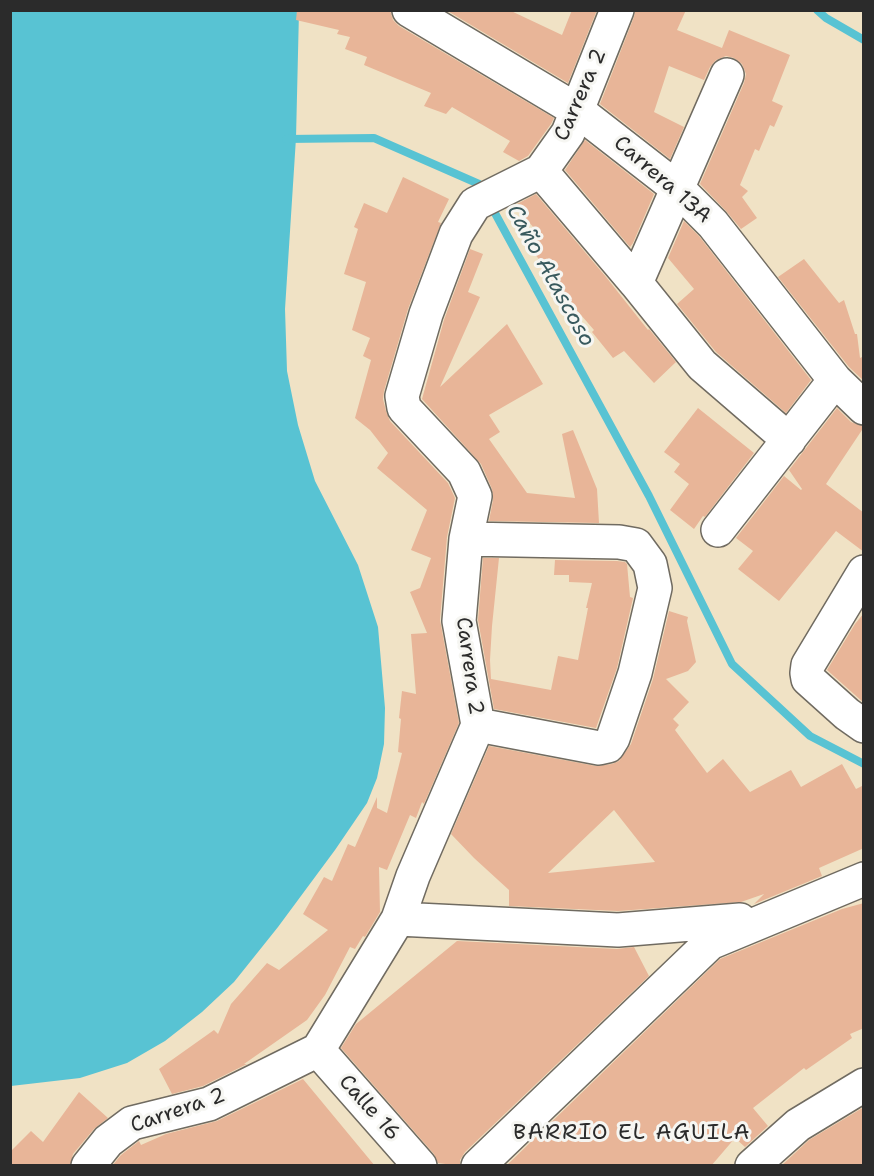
<!DOCTYPE html>
<html>
<head>
<meta charset="utf-8">
<style>
  body { margin:0 }
  #map { position:relative; width:874px; height:1176px; overflow:hidden; background:#f0e2c5; font-family:"Shantell Sans",sans-serif }
  canvas { display:block }
  .frame { position:absolute; inset:0; border:12px solid #2b2b2b; pointer-events:none }
</style>
</head>
<body>
<div id="map">
<canvas width="874" height="1176"></canvas>
<div class="frame"></div>
</div>
<script>
const c = document.querySelector('canvas').getContext('2d');
c.lineJoin = 'round';
function fill(path, color) { c.fillStyle = color; c.fill(path, 'evenodd'); }
const toPath = rows => new Path2D(rows.map(r => 'M' + r).join(''));
function trace(path, color, width, dash) { c.strokeStyle = color; c.lineWidth = width; c.lineCap = dash ? 'butt' : 'round'; c.setLineDash(dash || []); c.stroke(path); }
function write(font, color, halo, rows, align = 'center') {
  c.font = font + ' "Shantell Sans",sans-serif'; c.lineWidth = 6; c.setLineDash([]); c.textBaseline = 'middle'; c.strokeStyle = halo; c.fillStyle = color; for (const [text, x, y, turn = 0] of rows) {
    c.save(); c.translate(x, y); c.rotate((+turn || 0) * Math.PI / 180); c.textAlign = isNaN(turn) ? turn : align; if (halo) c.strokeText(text, 0, 0); c.fillText(text, 0, 0); c.restore();
  }
}
fill(toPath([
  [11,11,299,11,296,138,285,309,287,371,298,425,315,481,358,565,378,627,385,708,384,744,377,778,367,803,335,850,278,927,234,982,202,1012,165,1041,127,1063,80,1078,11,1086]
]), '#58c3d3');
trace(toPath([
  [817,10,826,18,864,40],
  [286,139,374,138,479,184,484,193],
  [490,204,649,496,732,664,810,736,864,764]
]), '#58c3d3', 8);
fill(toPath([
  [297,10,390,10,393,20,399,26,554,118,551,124,528,156,519,161,503,152,510,141,452,107,446,114,424,106,431,93,364,65,367,57,345,49,350,37,337,34,339,30,296,20],
  [446,10,509,10,562,35,572,10,597,10,568,83],
  [635,10,686,10,677,30,722,48,729,30,790,55,772,101,783,106,774,127,770,125,759,151,755,149,740,185,748,191,742,197,757,218,741,229,726,211,700,184,744,83,746,74,742,64,734,58,726,56,716,60,710,67,704,80,669,66,654,112,684,127,670,159,600,104,634,17],
  [585,140,654,194,633,243,630,247,565,170],
  [403,177,449,199,438,222,441,223,408,309,384,391,383,399,386,411,390,421,448,483,455,498,447,537,440,620,459,723,424,804,422,802,416,818,410,815,387,870,379,867,380,912,365,937,363,936,355,949,350,947,325,995,307,1020,244,1064,247,1064,203,1086,172,1094,159,1069,214,1030,218,1034,231,1004,267,963,279,970,328,930,303,914,324,877,332,881,348,844,355,847,377,797,377,808,387,813,402,753,398,752,401,719,399,718,402,691,416,694,411,634,427,633,410,592,420,588,431,558,411,550,427,510,377,468,388,453,370,430,355,418,371,360,363,356,370,338,352,330,366,282,344,274,358,229,354,227,364,203,387,213],
  [536,194,606,277,648,330,649,329,676,362,654,383,624,351,613,358,592,332,594,330,547,276,550,274,526,242,538,233,515,205],
  [684,221,699,236,811,380,786,413,716,352,677,304,694,289,668,258],
  [470,249,483,254,468,292,480,297,440,387,507,324,543,384,489,415,500,432,489,439,527,493,575,498,562,434,573,430,597,489,599,523,489,521,493,500,492,489,481,464,422,399,444,320],
  [804,259,839,303,844,300,855,334,857,334,860,358,864,356,864,381,849,367,778,277],
  [698,408,754,453,705,517,703,516,694,529,670,510,689,484,674,472,680,464,664,452],
  [837,408,851,422,864,427,826,484,864,513,864,552,836,531,779,601,738,569,753,551,736,538,784,476,801,490,802,489,789,470],
  [483,558,499,558,492,626,490,660,491,679,551,690,558,656,578,660,588,608,586,608,592,583,569,582,569,575,554,575,555,560,617,561,625,562,627,564,630,597,633,598,617,668,596,728,494,709,478,620],
  [669,611,688,617,687,621,696,662,688,671,666,679,689,702,673,719,679,725,675,730,707,773,723,759,750,792,791,770,801,787,842,764,856,789,864,785,864,848,819,868,822,876,754,904,764,894,741,902,618,911,509,906,509,890,474,858,451,834,489,746,596,766,612,764,619,761,631,744,653,679],
  [614,810,655,862,548,873],
  [864,613,864,703,827,670,855,624],
  [864,903,864,1028,850,1034,852,1038,806,1070,804,1068,753,1108,768,1126,745,1147,735,1138,711,1166,506,1166,720,959,842,909],
  [457,941,617,949,634,947,649,976,465,1152,460,1160,460,1166,438,1163,434,1154,341,1048,356,1024],
  [303,1079,375,1166,112,1166,121,1155,139,1141,141,1145,166,1134,217,1121],
  [79,1092,108,1118,94,1129,73,1154,70,1166,10,1166,10,1152,31,1131,43,1142],
  [864,1107,864,1166,781,1166,809,1140]
]), '#e8b598');
const minor = toPath([
  [409,10,578,111,677,188,713,224,835,380,864,408],
  [541,171,636,283,702,365,789,440],
  [636,283,727,75],
  [718,530,835,380],
  [466,539,619,542,636,545,650,564,655,588,635,673,613,738,608,746,599,748,478,725],
  [864,572,808,665,807,673,808,679,847,714,864,726],
  [398,919,618,930,740,920],
  [318,1050,420,1166],
  [88,1166,108,1141,132,1123,209,1104,318,1050,398,919,413,876,478,725,459,621,466,539,475,496,464,472,404,408,402,396,426,314,456,234,475,204,541,171,568,133,617,10],
  [478,1166,710,943,864,879],
  [752,1166,798,1125,864,1085]
]);
trace(minor, '#706b61', 36);
trace(minor, '#fff', 33);
write('21px', '#2b2b2b', '#f6f6f2', [
  ["Carrera 2",581,95,-66],
  ["Carrera 13A",662,180,41],
  ["Carrera 2",469,666,82],
  ["Calle 16",369,1108,48],
  ["Carrera 2",178,1111,-19]
]);
write('italic 22px', '#38595d', '#f6f6f2', [
  ["Caño Atascoso",550,276,61]
]);
c.letterSpacing = '1.5px';
write('22px', '#2b2b2b', '#f6f6f2', [
  ["BARRIO EL AGUILA",632,1133]
]);
c.letterSpacing = '0px';
</script>
</body>
</html>
